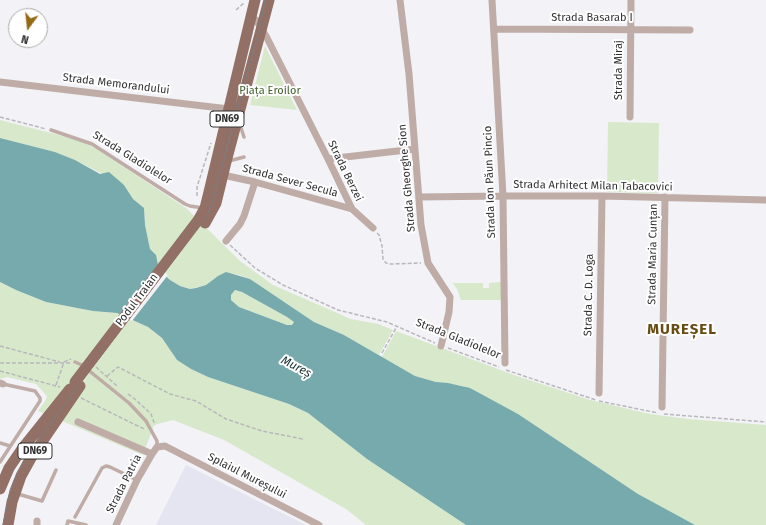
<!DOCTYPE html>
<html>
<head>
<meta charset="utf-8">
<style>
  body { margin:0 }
  #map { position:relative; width:766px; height:525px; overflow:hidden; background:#f2f2f7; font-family:"Fira Sans",sans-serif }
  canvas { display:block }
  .north { position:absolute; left:8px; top:8px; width:40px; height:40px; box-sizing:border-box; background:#fff; border:1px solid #adadad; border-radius:50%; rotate:195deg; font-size:11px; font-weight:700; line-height:16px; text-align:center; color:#313133 }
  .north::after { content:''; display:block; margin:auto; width:14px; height:18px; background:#946a15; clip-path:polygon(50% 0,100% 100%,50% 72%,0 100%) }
</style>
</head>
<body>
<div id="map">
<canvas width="766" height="525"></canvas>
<div class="north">N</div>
</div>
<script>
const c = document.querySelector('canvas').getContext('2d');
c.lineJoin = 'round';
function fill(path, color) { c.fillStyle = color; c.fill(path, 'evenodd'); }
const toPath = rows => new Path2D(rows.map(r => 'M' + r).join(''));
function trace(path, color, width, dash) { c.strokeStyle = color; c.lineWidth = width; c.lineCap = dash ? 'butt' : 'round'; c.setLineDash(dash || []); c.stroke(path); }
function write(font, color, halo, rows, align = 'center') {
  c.font = font + ' "Fira Sans",sans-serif'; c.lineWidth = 4; c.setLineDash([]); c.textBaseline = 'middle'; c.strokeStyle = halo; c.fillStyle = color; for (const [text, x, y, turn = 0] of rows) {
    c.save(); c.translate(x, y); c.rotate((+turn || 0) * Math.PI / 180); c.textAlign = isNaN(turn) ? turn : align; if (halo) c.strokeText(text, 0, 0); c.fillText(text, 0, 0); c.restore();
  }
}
fill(toPath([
  [186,465,306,525,156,525]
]), '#e4e5f1');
fill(toPath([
  [265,46,297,110,250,105],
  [0,120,59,135,85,143,97,149,186,208,240,261,273,285,351,319,378,324,393,330,379,355,344,335,314,322,250,279,242,276,234,274,218,276,206,285,191,289,180,286,172,282,159,270,150,249,145,225,144,208,133,199,124,185,75,160,55,152,0,138],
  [608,122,659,123,658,193,607,192],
  [0,282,16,290,46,302,93,311,117,313,148,327,162,338,177,360,191,369,208,377,289,404,308,413,367,459,466,525,366,525,346,509,224,440,173,420,154,425,143,455,38,411,46,400,47,396,36,384,7,377,0,379],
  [501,282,501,300,461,300,457,289,453,283,483,283,483,288,489,288,489,283],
  [235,290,242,292,287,317,294,322,292,325,287,325,239,307,231,300,231,295],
  [396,331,514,375,590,400,650,414,688,419,766,425,766,525,695,525,684,520,638,494,518,414,463,386,436,382,415,376,382,357]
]), '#d7e9ca');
fill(toPath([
  [0,138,55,152,75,160,100,174,109,172,124,185,133,199,144,208,145,225,150,249,156,255,159,270,170,280,180,286,190,289,196,288,206,285,218,276,226,272,250,279,314,322,344,335,415,376,436,382,448,383,470,388,518,414,638,494,695,525,466,525,367,459,308,413,289,404,208,377,191,369,177,360,162,338,148,327,117,313,93,311,46,302,16,290,0,282],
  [235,290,242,292,287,317,294,322,292,325,287,325,239,307,231,300,231,295]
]), '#77aaac');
fill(toPath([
  [161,269,168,275,132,321,123,316]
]), '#f2f2f7');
trace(toPath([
  [236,10,245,2],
  [0,117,46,129],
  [197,196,197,187,211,143],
  [377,233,379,235,382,246,383,259,386,263,391,264,421,263],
  [230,245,255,268,283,285,338,310,387,322,435,343],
  [0,346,60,362],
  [448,348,499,367],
  [382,353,397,326],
  [64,362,71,359],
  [0,363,70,363],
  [96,367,117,386],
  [506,370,596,400],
  [0,371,60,387],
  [107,376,118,367,170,394,196,401,226,419,262,431,303,439],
  [56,385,64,362],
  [128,394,136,400,151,414,155,425],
  [81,398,144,429],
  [599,401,658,413],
  [664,414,766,422]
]), '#b8b8bc', 1.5, [4, 2]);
trace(toPath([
  [240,125,244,137],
  [51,130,92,144,185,204,190,206,203,208],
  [229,161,244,157],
  [75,362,82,365,129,403,146,421,157,441,157,447],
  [0,443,10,446],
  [0,462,40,401,40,398,35,391,3,384],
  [18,494,42,501,56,470],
  [75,517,102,468,106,466,110,467,137,480],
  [67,525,68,521,86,525]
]), '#bfaca6', 3.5);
trace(toPath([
  [400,0,409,74,421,225,428,263,450,297,449,312,441,346],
  [492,0,503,196,505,363],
  [251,17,256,20,266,36,328,159,352,209,373,228],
  [494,29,690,30],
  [0,82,229,109],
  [630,117,631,0],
  [328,159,415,149],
  [223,175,255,182,352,209],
  [419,197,503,196,602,196,766,200],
  [226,241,240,224,244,216,255,182],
  [0,383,3,384],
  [599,393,602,196],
  [662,407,665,197],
  [78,422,152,454],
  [37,521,37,525],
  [116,525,137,480,152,454,157,447,165,446,319,525]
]), '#bfaca6', 7);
trace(toPath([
  [199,219,205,208,208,196,255,0],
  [205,223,216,203,226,162,269,0],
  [0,489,9,468,22,449,70,389],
  [8,525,12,502,21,476,31,458,80,386]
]), '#927066', 11);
trace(toPath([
  [3,525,10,490,14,480,25,458,79,385,207,216,213,199,260,27,265,0]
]), '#7d7d81', 1);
trace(toPath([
  [75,382,199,219]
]), '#927066', 11);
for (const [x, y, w] of [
  [227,119,34],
  [35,451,34]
]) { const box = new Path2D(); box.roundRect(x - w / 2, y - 8, w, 16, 3); c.fillStyle = '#fff'; c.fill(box); trace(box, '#313133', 1); }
write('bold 10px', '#313133', null, [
  ["DN69",227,119],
  ["DN69",35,451]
]);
write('11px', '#313133', '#fff', [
  ["Strada Basarab I",592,18],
  ["Strada Miraj",619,70,-90],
  ["Strada Memorandului",116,84,7],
  ["Strada Gladiolelor",132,158,32],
  ["Strada Berzei",345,171,64],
  ["Strada Gheorghe Sion",407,178,-95],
  ["Strada Sever Secula",290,181,15],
  ["Strada Ion Păun Pincio",490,182,-92],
  ["Strada Arhitect Milan Tabacovici",593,186,1],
  ["Strada Maria Cunțan",653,254,-89],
  ["Strada C. D. Loga",589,295,-89],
  ["Podul Traian",137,300,-53],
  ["Strada Gladiolelor",458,339,22],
  ["Splaiul Mureșului",247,476,27],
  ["Strada Patria",124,484,-63]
]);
write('11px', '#43602d', '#fff', [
  ["Piața Eroilor",270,91]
]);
write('italic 12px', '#132f30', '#fff', [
  ["Mureș",296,367,28]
]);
c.letterSpacing = '1px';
write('bold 15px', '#674b13', '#fff', [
  ["MUREȘEL",682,330]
]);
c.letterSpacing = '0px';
</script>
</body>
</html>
